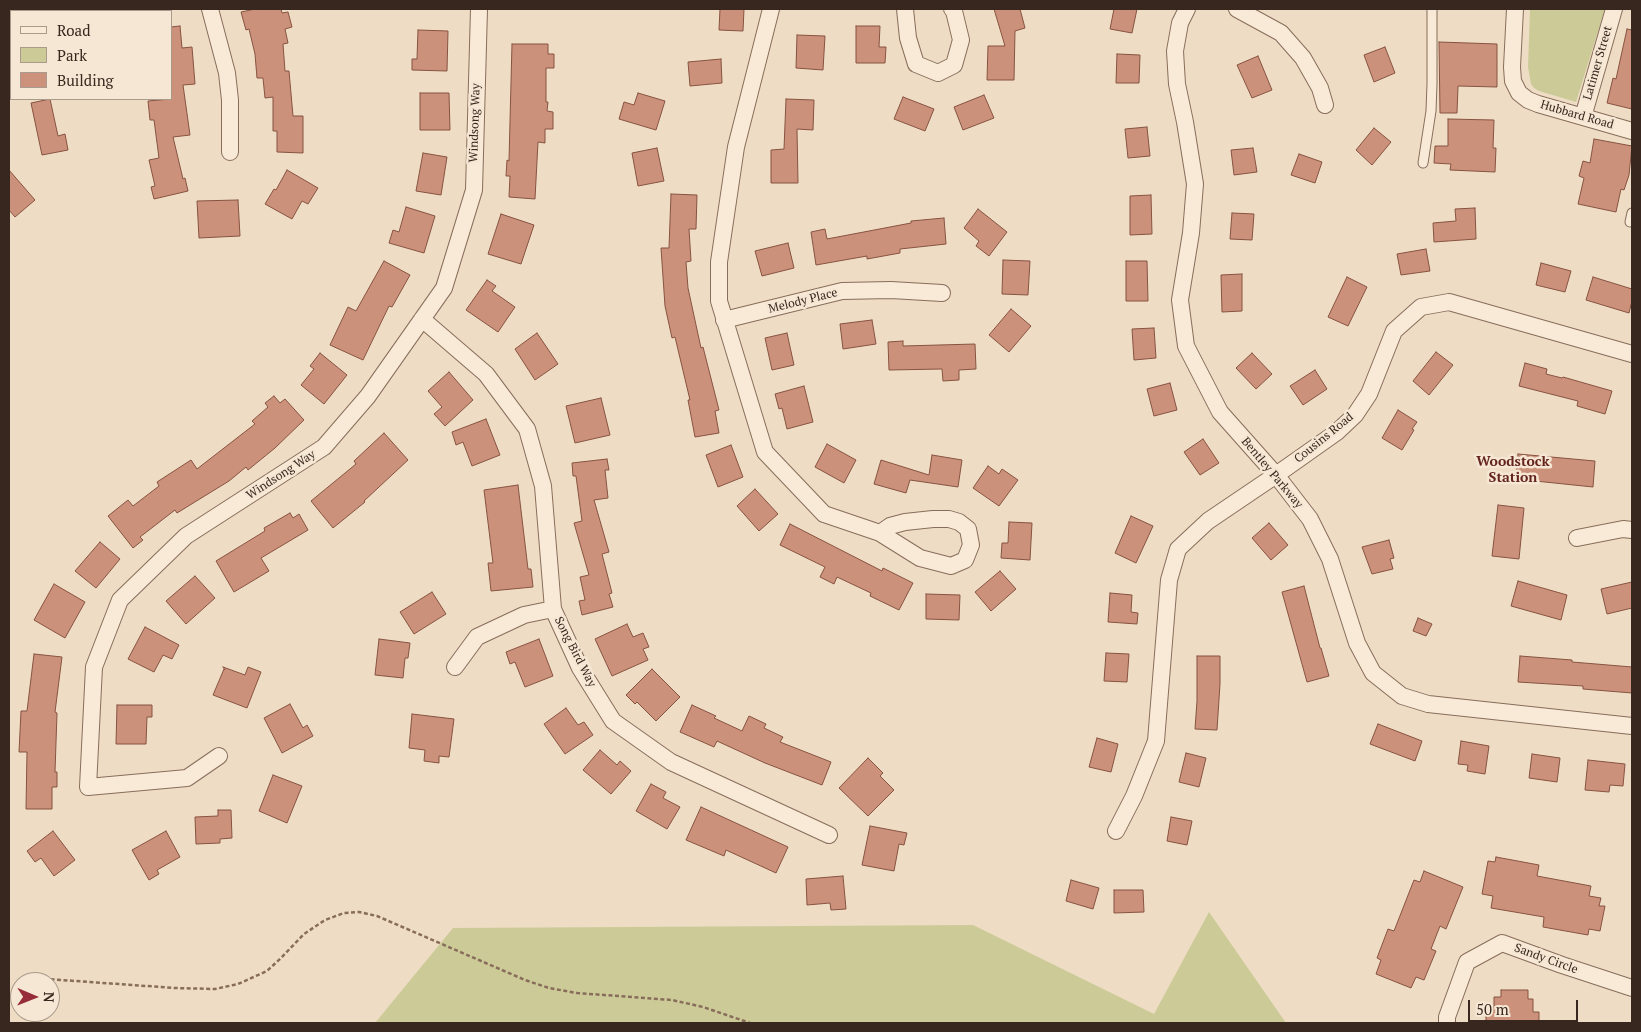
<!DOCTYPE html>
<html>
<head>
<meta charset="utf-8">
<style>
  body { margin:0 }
  #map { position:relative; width:1641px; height:1032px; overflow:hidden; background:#eedcc4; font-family:"PT Serif",serif }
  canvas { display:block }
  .frame { position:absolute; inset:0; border:10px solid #38271e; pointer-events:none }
  .legend { position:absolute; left:10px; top:10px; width:162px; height:90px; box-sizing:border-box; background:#f5e7d3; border:1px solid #a99a8b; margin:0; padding:6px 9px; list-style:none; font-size:15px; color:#38271e }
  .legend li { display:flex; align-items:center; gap:10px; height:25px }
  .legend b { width:25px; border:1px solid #a99a8b }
  .north { position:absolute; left:10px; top:972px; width:50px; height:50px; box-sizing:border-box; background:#f5e7d3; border:1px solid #a99a8b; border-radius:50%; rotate:91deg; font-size:14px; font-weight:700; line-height:20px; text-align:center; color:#38271e }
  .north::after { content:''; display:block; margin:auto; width:18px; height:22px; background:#962b3a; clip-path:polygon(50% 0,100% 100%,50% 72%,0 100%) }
  .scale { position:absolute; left:1468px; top:1000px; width:110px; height:22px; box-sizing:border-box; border:2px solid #38271e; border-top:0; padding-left:6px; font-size:15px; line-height:18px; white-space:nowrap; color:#38271e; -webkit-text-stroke:4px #f5e7d3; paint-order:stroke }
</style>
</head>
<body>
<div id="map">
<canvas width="1641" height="1032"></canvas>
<div class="frame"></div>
<ul class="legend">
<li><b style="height:6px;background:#f8ead7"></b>Road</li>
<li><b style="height:14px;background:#cccb98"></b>Park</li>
<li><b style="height:14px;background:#cb917a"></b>Building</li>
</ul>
<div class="north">N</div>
<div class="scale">50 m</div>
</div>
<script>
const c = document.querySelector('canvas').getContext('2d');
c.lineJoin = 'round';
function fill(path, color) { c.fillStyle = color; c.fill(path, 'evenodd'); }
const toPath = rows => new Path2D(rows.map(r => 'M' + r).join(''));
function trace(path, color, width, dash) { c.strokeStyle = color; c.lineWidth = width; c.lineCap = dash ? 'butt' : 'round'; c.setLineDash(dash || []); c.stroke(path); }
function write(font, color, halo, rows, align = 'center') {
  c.font = font + ' "PT Serif",serif'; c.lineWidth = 5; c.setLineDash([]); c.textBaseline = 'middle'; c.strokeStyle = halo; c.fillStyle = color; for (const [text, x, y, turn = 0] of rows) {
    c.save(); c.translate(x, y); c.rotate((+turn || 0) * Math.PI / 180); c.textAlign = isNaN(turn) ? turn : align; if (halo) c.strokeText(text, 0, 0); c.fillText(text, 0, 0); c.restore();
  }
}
fill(toPath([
  [1530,9,1605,9,1576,102,1539,91,1534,88,1531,84,1528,67],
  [1209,912,1286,1023,375,1023,453,928,973,925,1154,1014]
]), '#cccb98');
const building = toPath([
  [255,9,281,9,282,13,288,12,292,27,285,29,288,43,283,44,285,71,289,71,293,116,303,116,303,153,277,152,277,131,273,131,273,97,265,98,263,78,257,78,255,54,249,29,246,30,241,12,255,9],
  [720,9,744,9,743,31,719,30,720,9],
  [994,9,1020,9,1025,28,1015,31,1014,80,987,80,988,46,1005,46,994,9],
  [1114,9,1137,9,1132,33,1110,29,1114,9],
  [180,26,182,48,192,47,195,84,183,85,190,135,173,137,183,179,185,178,188,191,154,199,151,187,155,186,149,160,159,158,154,120,150,120,148,101,171,99,171,27,180,26],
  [856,26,880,26,879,47,886,47,885,63,856,63,856,26],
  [1627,29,1632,30,1632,109,1607,103,1613,78,1616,79,1627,29],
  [418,30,448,31,447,71,412,70,412,59,417,59,418,30],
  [797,35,825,36,823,70,796,68,797,35],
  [1439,42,1497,44,1497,87,1458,86,1457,113,1440,113,1439,42],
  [512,44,548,44,548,54,554,54,554,68,546,68,546,102,548,102,547,111,553,112,553,129,545,129,545,143,538,142,535,199,509,197,510,176,506,176,507,160,509,161,512,44],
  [1385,47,1395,73,1374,82,1364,55,1385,47],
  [1117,54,1140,55,1139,83,1116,83,1117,54],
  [1258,56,1272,90,1252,98,1237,65,1258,56],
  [721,59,722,83,690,86,688,62,721,59],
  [420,93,449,93,450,130,420,130,420,93],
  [638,93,665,101,656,130,619,119,624,102,634,105,638,93],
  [984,95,994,118,963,130,954,107,984,95],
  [903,97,934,109,925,131,894,119,903,97],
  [50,99,58,136,65,134,68,150,42,155,31,103,50,99],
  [786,99,814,100,813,130,797,129,798,183,771,183,771,150,784,149,786,99],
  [1448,119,1494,120,1493,148,1496,148,1495,172,1450,170,1451,164,1434,163,1435,146,1448,146,1448,119],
  [1147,127,1150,156,1128,158,1125,129,1147,127],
  [1374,128,1391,142,1372,165,1356,150,1374,128],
  [1594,139,1632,146,1629,175,1624,190,1621,189,1616,212,1578,204,1584,178,1579,176,1583,161,1590,163,1594,139],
  [657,148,664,181,638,186,632,153,657,148],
  [1253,148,1257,172,1234,175,1231,150,1253,148],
  [423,153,447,157,441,195,416,191,423,153],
  [1299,154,1322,162,1315,183,1291,175,1299,154],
  [9,170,35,200,15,217,9,210,9,170],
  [287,170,318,188,308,204,302,201,292,219,265,204,274,189,276,190,287,170],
  [671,194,697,195,696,229,689,229,691,261,686,262,688,288,701,348,703,347,719,410,715,411,719,433,695,437,688,400,690,400,675,337,672,338,665,306,661,248,669,248,671,194],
  [1151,195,1152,234,1130,235,1130,196,1151,195],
  [238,200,240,236,199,238,197,201,238,200],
  [406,207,435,216,424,253,389,243,393,230,399,232,406,207],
  [1475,208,1476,239,1434,242,1433,223,1456,221,1455,209,1475,208],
  [978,209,1007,232,989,256,976,246,979,241,964,228,978,209],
  [1232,213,1254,214,1252,240,1230,239,1232,213],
  [501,214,534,225,521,264,488,254,501,214],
  [944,218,946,244,900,249,900,253,867,259,867,256,816,265,811,232,825,229,827,239,911,223,911,221,944,218],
  [788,243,794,268,762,276,755,251,788,243],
  [1426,249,1430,271,1401,275,1397,254,1426,249],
  [1003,260,1030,261,1028,295,1002,294,1003,260],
  [384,261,410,275,392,307,389,306,363,360,330,345,348,307,356,311,384,261],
  [1126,261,1147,261,1148,301,1126,301,1126,261],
  [1541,263,1571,271,1565,292,1536,285,1541,263],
  [1242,274,1242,311,1222,312,1221,275,1242,274],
  [1347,277,1367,287,1348,326,1328,317,1347,277],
  [1593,277,1632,289,1632,301,1629,313,1586,300,1593,277],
  [487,280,496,286,492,291,515,307,498,332,466,310,487,280],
  [1011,309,1031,326,1009,352,989,335,1011,309],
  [872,320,876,344,843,349,840,324,872,320],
  [1154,328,1156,358,1134,360,1132,329,1154,328],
  [537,333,558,364,535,380,515,349,537,333],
  [787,333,794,365,772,370,765,338,787,333],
  [903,341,903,346,975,344,976,369,959,370,959,380,943,381,942,369,889,370,888,342,903,341],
  [1436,352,1453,365,1429,395,1413,381,1436,352],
  [320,353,347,375,324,404,301,385,314,369,310,366,320,353],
  [1252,353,1272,374,1256,389,1236,368,1252,353],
  [1525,363,1547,369,1546,374,1562,378,1563,377,1612,391,1605,414,1577,406,1578,401,1519,386,1525,363],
  [1315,370,1327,389,1303,405,1290,386,1315,370],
  [449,372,473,400,445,426,434,414,442,407,428,391,449,372],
  [1170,383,1177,410,1154,416,1147,389,1170,383],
  [804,386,813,422,787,429,782,408,779,409,775,394,804,386],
  [274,396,280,403,285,399,304,420,275,448,248,470,246,467,229,481,177,513,175,510,140,537,143,540,133,548,108,516,128,500,133,506,159,486,157,482,191,460,197,469,255,424,252,421,268,407,265,403,274,396],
  [601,398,610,435,575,443,566,406,601,398],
  [1398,410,1417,422,1412,429,1414,430,1402,450,1382,438,1398,410],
  [486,419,500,455,472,466,463,442,456,445,452,432,486,419],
  [384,433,408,460,364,501,365,502,333,528,311,501,356,464,354,461,384,433],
  [1203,439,1219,463,1200,475,1184,452,1203,439],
  [827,444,856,460,844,483,815,467,827,444],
  [731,445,743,477,718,487,706,455,731,445],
  [1518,454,1595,461,1593,487,1516,479,1518,454],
  [932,455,962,460,958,487,910,480,906,493,874,484,881,460,929,475,932,455],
  [607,459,609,470,605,470,608,498,594,500,609,552,602,554,612,593,609,594,613,607,582,615,579,601,585,600,580,577,589,575,574,523,582,521,576,476,573,476,572,463,607,459],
  [988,466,999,474,1002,469,1018,480,999,506,973,488,988,466],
  [518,485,528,569,531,569,533,587,491,591,488,563,493,563,484,490,518,485],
  [755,489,778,514,759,531,737,506,755,489],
  [1498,505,1524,508,1519,559,1492,556,1498,505],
  [290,513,293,518,299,514,308,530,261,558,269,571,234,592,216,561,265,531,264,528,290,513],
  [1131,516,1153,526,1136,563,1115,553,1131,516],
  [1009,522,1032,523,1030,560,1001,558,1002,543,1008,543,1009,522],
  [1269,523,1288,545,1271,560,1252,538,1269,523],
  [790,524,882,571,883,568,913,583,899,610,870,596,871,593,837,577,834,584,820,577,825,567,780,545,790,524],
  [1389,540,1394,558,1390,559,1393,569,1372,574,1362,547,1389,540],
  [100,542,120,559,96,588,75,571,100,542],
  [1000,571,1016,589,991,611,975,592,1000,571],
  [195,576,215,598,186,624,166,601,195,576],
  [1518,581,1567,595,1561,620,1511,606,1518,581],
  [1632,582,1632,608,1607,614,1601,589,1632,582],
  [54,584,85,602,65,638,34,620,54,584],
  [1304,586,1320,648,1321,648,1329,676,1307,682,1282,592,1304,586],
  [432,592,446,614,414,634,400,612,432,592],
  [1110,593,1132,595,1131,612,1138,613,1137,624,1108,622,1110,593],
  [926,594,960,595,959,620,926,619,926,594],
  [1418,618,1432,624,1426,636,1413,631,1418,618],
  [627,624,633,637,643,633,649,647,643,649,648,660,612,676,595,639,627,624],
  [145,627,179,645,172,659,163,655,154,672,128,659,145,627],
  [379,639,410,643,408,658,405,658,403,678,375,675,379,639],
  [539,639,553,676,525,687,515,662,510,664,506,652,539,639],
  [1106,653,1129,654,1127,682,1104,681,1106,653],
  [34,654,62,657,55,712,57,713,55,772,57,772,57,787,52,787,52,809,26,809,27,752,19,752,21,711,27,711,34,654],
  [1197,656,1220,656,1220,684,1217,730,1195,729,1197,701,1197,656],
  [1520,656,1572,660,1572,662,1632,667,1632,693,1583,689,1583,686,1518,682,1520,656],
  [223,667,245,675,248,667,261,672,247,708,213,695,224,669,225,670,223,667],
  [652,669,680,697,656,721,637,702,635,704,626,695,652,669],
  [290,704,303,728,307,725,313,736,282,753,264,718,290,704],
  [117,705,152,705,152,717,147,717,146,744,116,744,117,705],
  [692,705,716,716,714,718,742,731,749,716,766,724,764,728,783,737,780,742,831,762,822,785,765,763,717,741,714,747,680,732,692,705],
  [566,708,578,725,584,722,593,735,565,754,544,724,566,708],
  [412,714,454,719,449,757,439,756,439,763,424,761,425,750,409,748,412,714],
  [1378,724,1422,741,1415,761,1370,744,1378,724],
  [1097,738,1118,744,1111,772,1089,767,1097,738],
  [1461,741,1489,746,1485,774,1467,771,1468,765,1458,764,1461,741],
  [600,750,617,765,620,761,631,771,611,794,583,770,600,750],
  [1186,753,1206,758,1199,787,1179,782,1186,753],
  [1532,754,1560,758,1557,782,1529,778,1532,754],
  [868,758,883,773,880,776,894,790,868,816,839,788,868,758],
  [1588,760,1625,764,1623,786,1610,785,1609,792,1585,790,1588,760],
  [273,775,302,786,287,823,259,811,273,775],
  [651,784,666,792,663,798,680,807,667,829,636,811,651,784],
  [701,807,788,847,776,873,726,850,724,856,686,840,701,807],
  [218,810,231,810,232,838,220,839,220,843,196,844,195,817,218,816,218,810],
  [1171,817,1192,821,1187,845,1167,841,1171,817],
  [870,826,907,833,904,845,899,844,894,871,862,865,870,826],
  [53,831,75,860,54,876,41,858,35,862,27,851,53,831],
  [166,831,180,857,157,870,159,874,149,880,132,850,166,831],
  [1496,857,1539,865,1537,876,1591,886,1589,896,1601,898,1599,906,1605,906,1600,931,1589,929,1588,935,1543,927,1544,917,1491,908,1493,896,1482,894,1488,861,1495,862,1496,857],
  [1424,871,1463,887,1446,929,1440,926,1431,949,1436,951,1424,980,1416,977,1411,988,1376,974,1381,960,1377,958,1388,929,1394,931,1414,880,1420,882,1424,871],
  [843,876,846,909,831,910,830,903,807,905,806,879,843,876],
  [1071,880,1099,888,1093,909,1066,901,1071,880],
  [1114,890,1143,890,1144,912,1114,913,1114,890],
  [1501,990,1528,990,1528,999,1533,999,1533,1012,1539,1012,1539,1023,1486,1023,1486,1010,1494,1010,1494,997,1501,997,1501,990]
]);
fill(building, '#cb917a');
trace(building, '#875341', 1);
const service = toPath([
  [1423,163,1431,111,1432,84,1432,9],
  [1630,222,1632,213]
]);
const minor = toPath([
  [210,9,227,73,230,100,230,152],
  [771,9,736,147,719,262,719,301,765,452,824,514,880,533,920,558,951,566,965,560,971,545,968,529,959,522,949,519,933,519,905,522,890,526,880,533],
  [905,9,908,38,916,64,938,73,954,65,961,40,954,11,952,9],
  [1187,9,1180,23,1175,51,1177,84,1185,122,1195,184,1191,233,1180,300,1186,346,1220,412,1276,475,1310,519,1330,559,1357,643,1373,673,1402,696,1428,704,1632,726],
  [1237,9,1281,33,1303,58,1320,88,1325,105],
  [1515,9,1512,67,1513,81,1519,93,1528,100,1538,104,1632,131],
  [1583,117,1614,9],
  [422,319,486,374,527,429,543,486,553,609,580,668,613,721,671,762,829,835],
  [724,320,842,291,891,290,942,293],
  [1577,538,1623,529,1632,530],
  [455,667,477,637,524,615,553,609],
  [219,756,187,778,88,787,94,667,120,600,186,536,324,447,368,396,444,288,474,190,479,9],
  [1116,831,1134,796,1156,741,1169,580,1178,549,1208,521,1276,475,1337,432,1355,415,1369,394,1394,331,1421,307,1449,302,1632,354],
  [1447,1023,1447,1017,1467,962,1502,943,1562,965,1632,988]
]);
trace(service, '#886d5b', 11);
trace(minor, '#886d5b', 18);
trace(toPath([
  [38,982,47,979,175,988,215,989,238,984,267,971,281,958,304,934,325,920,344,913,359,912,377,916,525,980,549,988,577,993,672,1000,703,1007,750,1023],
  [30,1012,33,1023]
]), '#886d5b', 2.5, [4, 2.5]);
trace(service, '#f8ead7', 9);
trace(minor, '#f8ead7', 16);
write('12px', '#38271e', '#f5e7d3', [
  ["Latimer Street",1598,63,-74],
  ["Hubbard Road",1577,115,16],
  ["Windsong Way",475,123,-88],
  ["Melody Place",803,301,-14],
  ["Cousins Road",1324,438,-39],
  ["Bentley Parkway",1272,473,50],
  ["Windsong Way",281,475,-33],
  ["Song Bird Way",575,652,63],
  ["Sandy Circle",1546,959,20]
]);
write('bold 14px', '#64241e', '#f5e7d3', [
  ["Woodstock",1513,462],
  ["Station",1513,478]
]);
</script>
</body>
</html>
